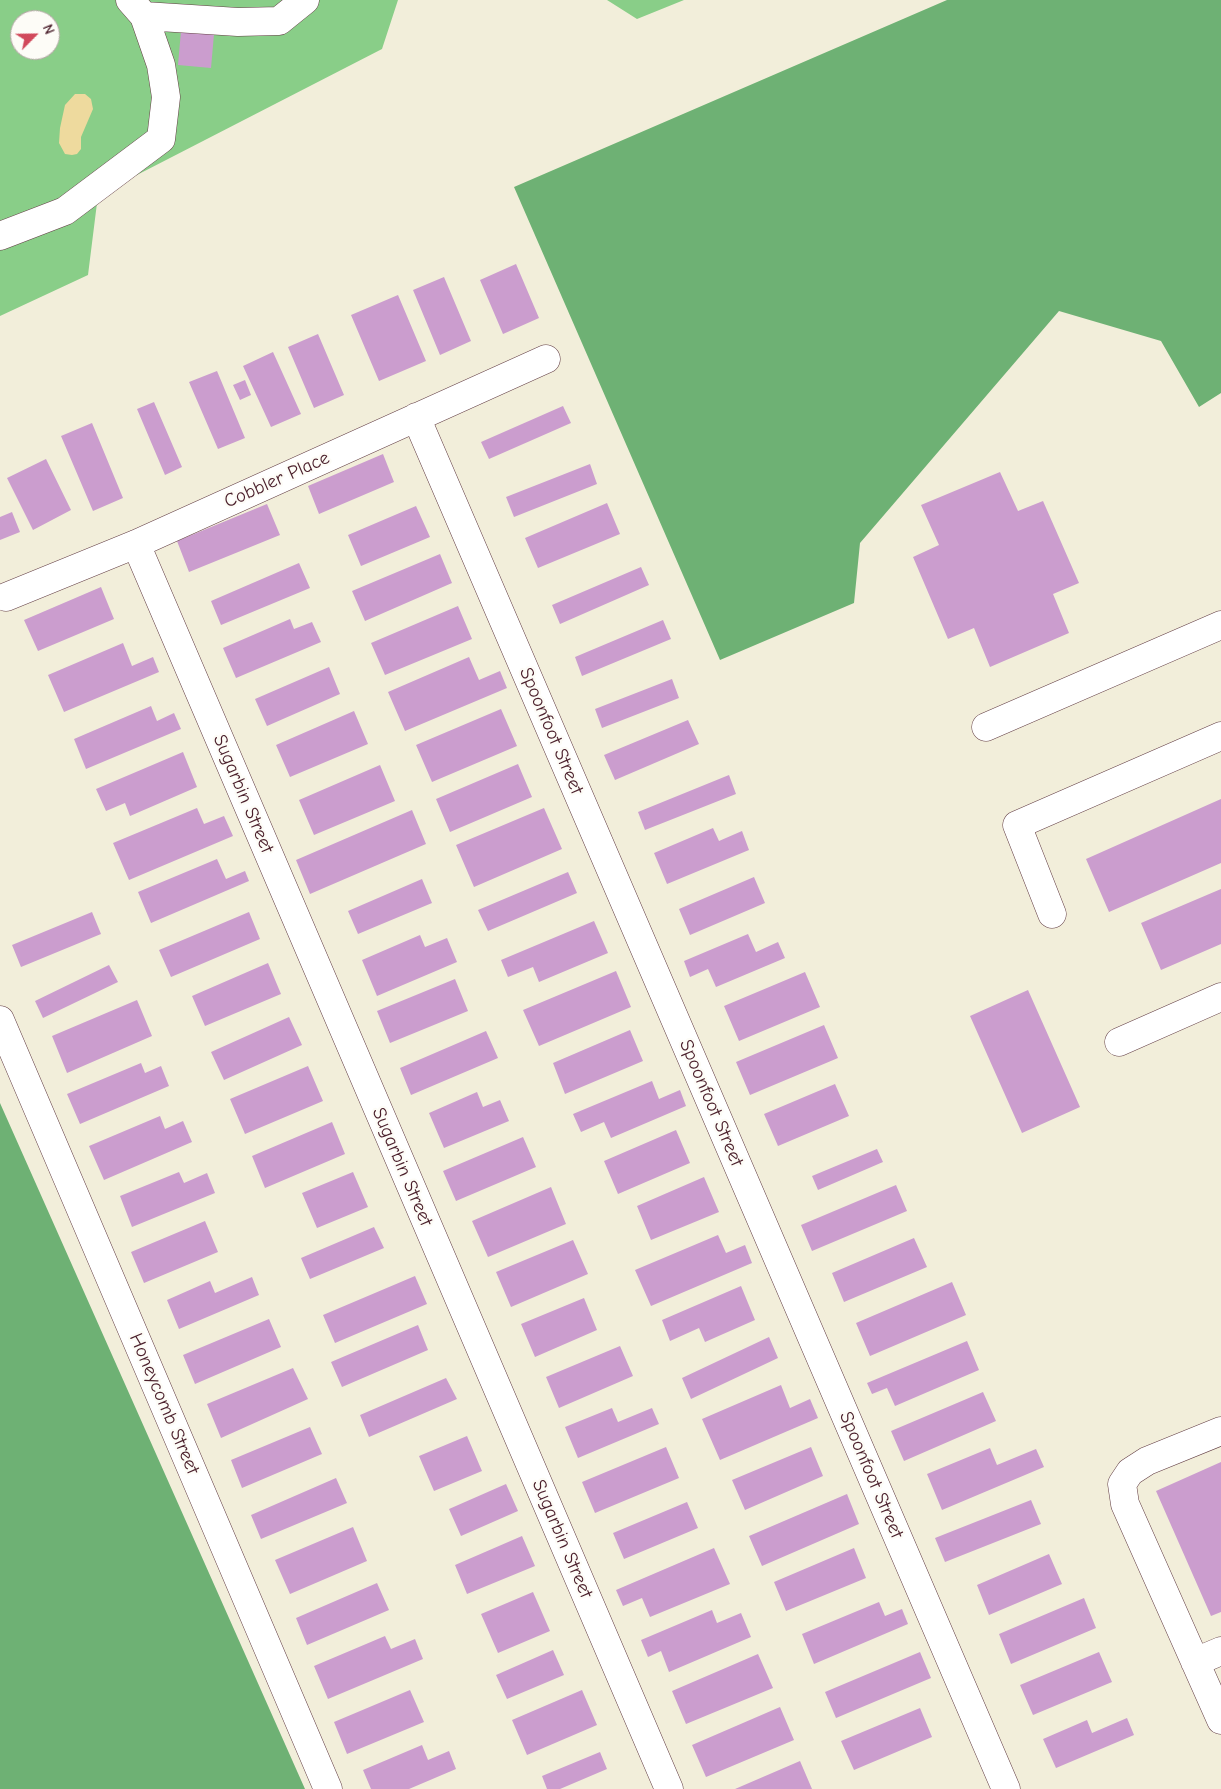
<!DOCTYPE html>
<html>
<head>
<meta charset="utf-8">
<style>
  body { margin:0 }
  #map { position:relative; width:1221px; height:1789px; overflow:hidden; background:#f2eeda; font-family:"Comic Neue",sans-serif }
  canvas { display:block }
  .north { position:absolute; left:10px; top:10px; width:50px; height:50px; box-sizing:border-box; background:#fdfcf7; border:1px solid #b5a4a5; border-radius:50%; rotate:67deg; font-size:14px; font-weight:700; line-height:20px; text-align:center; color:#4a1f2b }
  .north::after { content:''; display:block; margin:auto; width:18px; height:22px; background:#d1495b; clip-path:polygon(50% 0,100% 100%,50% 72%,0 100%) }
</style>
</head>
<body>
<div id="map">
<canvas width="1221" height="1789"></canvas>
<div class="north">N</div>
</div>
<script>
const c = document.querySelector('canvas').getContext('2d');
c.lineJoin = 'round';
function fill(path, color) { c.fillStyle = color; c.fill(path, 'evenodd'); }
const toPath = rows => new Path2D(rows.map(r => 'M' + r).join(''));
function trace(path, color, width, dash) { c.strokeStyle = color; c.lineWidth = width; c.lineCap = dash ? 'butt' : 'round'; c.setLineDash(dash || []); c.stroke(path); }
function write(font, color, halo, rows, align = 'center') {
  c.font = font + ' "Comic Neue",sans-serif'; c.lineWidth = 4.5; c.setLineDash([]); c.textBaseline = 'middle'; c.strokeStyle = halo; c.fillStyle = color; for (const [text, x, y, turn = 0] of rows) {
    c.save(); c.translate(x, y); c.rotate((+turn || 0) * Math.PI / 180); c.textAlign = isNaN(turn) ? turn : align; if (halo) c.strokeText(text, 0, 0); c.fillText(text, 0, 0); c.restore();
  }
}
fill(toPath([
  [0,0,398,0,382,49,98,195,88,275,0,316],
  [20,20,50,20,50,50,20,50],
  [607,0,684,0,637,19]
]), '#89ce88');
fill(toPath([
  [947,0,1221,0,1221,393,1199,407,1161,341,1059,311,860,543,854,603,720,660,514,187],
  [0,1103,305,1789,0,1789]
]), '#6eb174');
fill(toPath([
  [75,94,85,94,91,99,93,109,81,137,81,149,77,154,72,155,65,154,59,143,60,128,65,105]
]), '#eeda9e');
fill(toPath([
  [181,31,214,34,211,68,178,65],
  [516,264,539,318,503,334,480,280],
  [444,277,471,341,440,355,413,290],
  [398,295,426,361,379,381,351,315],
  [318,334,344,395,314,408,288,347],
  [273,352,301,414,271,427,243,366],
  [217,371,245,438,218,449,189,382],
  [245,380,251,395,240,400,233,385],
  [154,402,182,467,165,475,137,409],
  [563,406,571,423,489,459,481,442],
  [92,423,123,498,93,511,61,436],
  [383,454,394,482,319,514,308,486],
  [46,459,71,510,33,530,7,478],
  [590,464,597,484,514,517,506,497],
  [1000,472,1018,511,1043,501,1079,583,1053,594,1069,633,990,667,974,628,948,639,913,557,939,545,921,505],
  [607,503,620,534,538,568,525,538],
  [267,504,280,535,189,572,177,541],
  [416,506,430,537,361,566,348,535],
  [12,512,20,532,0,540,0,517],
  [440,554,452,583,365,621,352,591],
  [299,563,310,588,221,625,211,601],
  [641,567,649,585,560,624,552,605],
  [101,587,114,619,38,651,24,620],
  [458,606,472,639,385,675,371,643],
  [290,619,294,629,312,622,321,642,236,678,223,648],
  [663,620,671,639,582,676,575,657],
  [123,643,132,666,153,657,159,672,64,712,48,675],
  [469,657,479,680,500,671,507,688,405,731,388,692],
  [329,667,340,694,267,726,255,699],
  [672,679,679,698,602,728,595,709],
  [151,706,157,721,174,713,181,729,86,769,74,739],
  [501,709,517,746,432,782,416,745],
  [354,711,368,744,290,777,276,745],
  [688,720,699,744,615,780,604,755],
  [183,752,197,787,130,816,125,803,106,811,96,789],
  [518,764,532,797,450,832,436,799],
  [380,765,395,801,314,835,299,800],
  [729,775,736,794,645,830,638,812],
  [1221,799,1221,863,1109,912,1086,859],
  [197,808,204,824,224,816,233,836,129,880,113,843],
  [544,808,562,849,474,887,456,845],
  [412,810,426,844,310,894,296,860],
  [713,828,719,841,742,831,749,850,667,884,654,853],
  [217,859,226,879,245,871,249,881,151,923,138,892],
  [568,872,577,893,488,931,478,910],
  [754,877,765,903,690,935,679,909],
  [422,879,432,903,358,934,348,911],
  [1221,889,1221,944,1161,970,1141,923],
  [92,912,101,934,21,967,12,945],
  [249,912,260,939,171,977,159,950],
  [594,921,608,953,539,982,533,967,508,977,501,960],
  [748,934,756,952,778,942,785,958,716,987,708,969,690,977,684,961],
  [420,935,425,947,447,938,457,962,377,996,362,960],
  [268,963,281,994,205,1026,192,996],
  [109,965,118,982,43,1018,35,1001],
  [616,971,631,1007,539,1046,523,1010],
  [805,972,820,1007,739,1041,724,1006],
  [455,979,468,1011,390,1043,377,1011],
  [1028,990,1080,1107,1022,1133,970,1016],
  [137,1000,152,1036,67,1073,52,1036],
  [289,1017,302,1045,224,1080,211,1052],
  [824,1025,838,1058,750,1095,736,1062],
  [630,1030,643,1061,565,1094,553,1063],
  [486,1031,498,1058,411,1095,400,1068],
  [141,1063,145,1073,161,1066,169,1086,80,1124,67,1094],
  [308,1066,323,1101,245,1134,230,1099],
  [652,1081,659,1099,680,1090,686,1106,611,1138,604,1122,581,1132,573,1114],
  [835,1084,849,1116,778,1146,764,1114],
  [477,1092,483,1107,500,1100,509,1121,444,1148,429,1113],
  [160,1116,165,1129,183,1121,192,1142,104,1180,89,1146],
  [332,1122,345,1154,265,1188,252,1156],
  [676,1130,690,1163,618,1194,604,1161],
  [523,1137,536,1167,456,1201,443,1171],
  [877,1149,883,1162,818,1190,812,1176],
  [179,1172,184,1183,207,1173,215,1193,132,1227,120,1196],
  [353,1172,368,1207,317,1228,302,1193],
  [704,1177,719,1212,651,1240,637,1206],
  [896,1185,907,1211,812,1251,801,1225],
  [551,1187,566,1224,488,1257,472,1221],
  [205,1221,218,1252,144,1283,131,1252],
  [374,1227,384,1248,310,1279,301,1258],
  [718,1235,726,1253,745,1245,752,1263,651,1306,635,1270],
  [914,1238,927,1267,844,1302,832,1273],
  [573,1240,588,1274,511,1307,496,1272],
  [415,1276,427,1304,335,1343,323,1315],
  [252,1277,259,1295,179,1329,167,1300,210,1281,215,1293],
  [952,1282,966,1315,870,1356,856,1323],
  [741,1286,755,1320,705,1342,699,1328,670,1341,662,1320],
  [584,1298,597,1330,535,1357,521,1324],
  [269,1319,281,1347,195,1384,183,1355],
  [418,1325,428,1350,342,1387,331,1362],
  [769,1337,778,1358,691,1399,682,1378],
  [967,1341,979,1370,895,1406,887,1388,872,1394,867,1383],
  [620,1346,633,1376,559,1408,546,1377],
  [293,1368,308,1399,221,1438,207,1404],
  [446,1378,457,1399,369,1437,360,1415],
  [781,1385,790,1408,810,1399,818,1418,720,1460,702,1419],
  [983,1392,996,1421,904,1461,891,1431],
  [612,1408,618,1422,652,1408,659,1424,578,1458,565,1427],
  [310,1427,322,1454,242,1488,231,1460],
  [467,1436,482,1471,434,1491,419,1456],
  [666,1447,679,1478,595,1513,582,1482],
  [811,1447,823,1476,745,1510,732,1480],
  [990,1448,997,1465,1036,1449,1044,1467,942,1510,927,1474],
  [1221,1462,1221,1612,1211,1616,1156,1491],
  [336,1478,347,1503,261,1539,251,1515],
  [506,1484,518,1511,461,1536,449,1509],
  [847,1494,859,1524,762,1566,749,1536],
  [1031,1500,1041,1524,945,1562,935,1538],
  [687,1502,698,1528,624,1559,613,1533],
  [353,1527,367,1561,290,1594,275,1560],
  [522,1536,535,1566,467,1594,455,1565],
  [714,1548,730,1584,650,1617,642,1598,623,1606,616,1590],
  [854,1548,866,1578,786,1611,774,1582],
  [1049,1554,1062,1584,989,1615,977,1585],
  [377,1583,389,1610,307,1645,296,1618],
  [533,1592,550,1631,498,1653,481,1614],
  [1084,1598,1096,1628,1011,1664,999,1634],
  [879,1602,885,1616,902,1609,908,1624,814,1664,802,1634],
  [712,1610,717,1623,741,1613,751,1637,669,1672,661,1651,648,1657,641,1640],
  [385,1636,391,1649,415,1639,423,1659,328,1699,314,1666],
  [553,1650,564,1675,507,1699,496,1675],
  [920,1652,931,1678,836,1718,825,1692],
  [1099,1652,1112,1682,1033,1715,1020,1685],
  [758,1654,773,1688,686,1724,672,1691],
  [410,1690,424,1722,347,1754,334,1722],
  [582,1690,597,1725,527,1755,512,1720],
  [780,1707,794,1740,706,1777,692,1745],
  [920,1708,932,1737,854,1770,841,1741],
  [1127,1718,1134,1735,1056,1768,1043,1739,1087,1720,1092,1733],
  [422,1745,428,1760,449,1751,456,1769,409,1789,371,1789,363,1770],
  [600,1752,607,1769,560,1789,547,1789,542,1776],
  [800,1761,812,1789,735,1789]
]), '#cb9dce');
const minor = toPath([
  [144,16,238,22,279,21,305,0],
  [0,236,65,211,161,139,166,97,161,65,144,16,130,0],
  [416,417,1006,1789],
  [136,544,669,1789],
  [6,597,136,544,546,359],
  [986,727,1221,625],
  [1052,914,1017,825,1221,736],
  [0,1020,328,1789],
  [1119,1042,1221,997],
  [1221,1431,1147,1461,1130,1472,1122,1484,1125,1504,1221,1720],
  [1195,1662,1221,1651]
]);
trace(minor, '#633e45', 29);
trace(minor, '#fff', 28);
write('19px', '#4a1f2b', '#fdfcf7', [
  ["Cobbler Place",277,480,-24],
  ["Spoonfoot Street",551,731,67],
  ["Sugarbin Street",243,794,67],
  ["Spoonfoot Street",711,1103,67],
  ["Sugarbin Street",402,1167,67],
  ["Honeycomb Street",164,1404,67],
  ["Spoonfoot Street",871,1475,67],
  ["Sugarbin Street",562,1539,67]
]);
</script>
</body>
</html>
